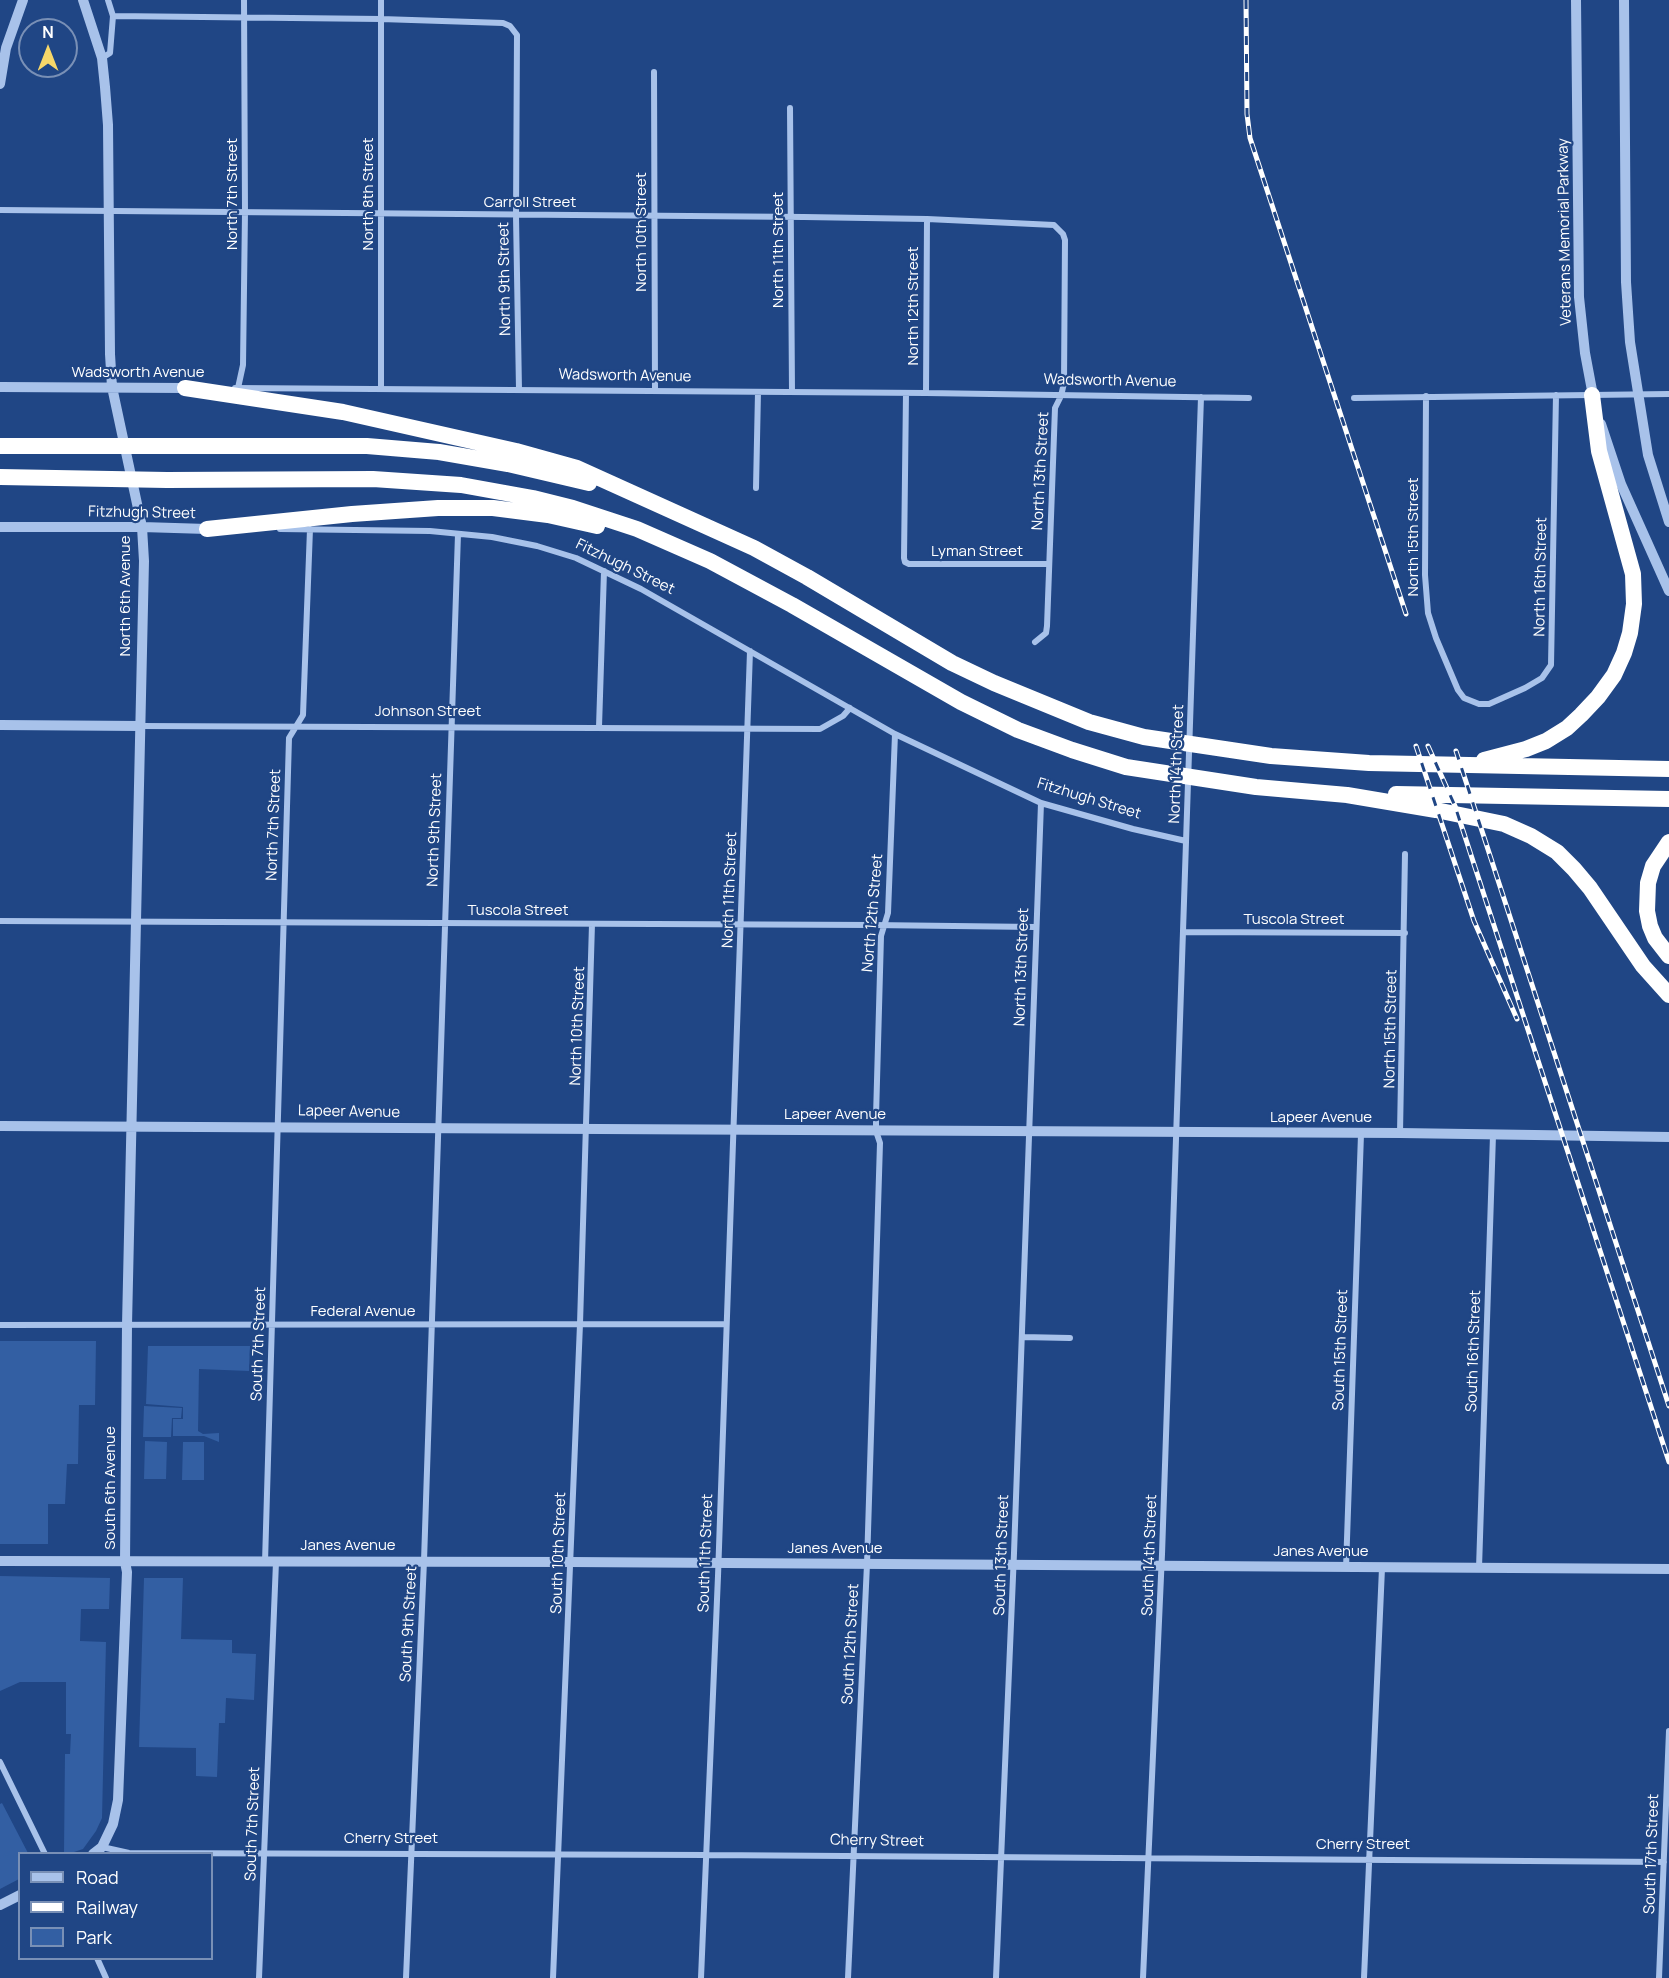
<!DOCTYPE html>
<html>
<head>
<meta charset="utf-8">
<style>
  body { margin:0 }
  #map { position:relative; width:1669px; height:1978px; overflow:hidden; background:#204685; font-family:Manrope,sans-serif }
  canvas { display:block }
  .legend { position:absolute; left:18px; top:1852px; width:195px; height:108px; box-sizing:border-box; background:#204685; border:2px solid #7990b6; margin:0; padding:8px 10px; list-style:none; font-size:18px; color:#fff }
  .legend li { display:flex; align-items:center; gap:12px; height:30px }
  .legend b { width:30px; border:2px solid #7990b6 }
  .north { position:absolute; left:18px; top:18px; width:60px; height:60px; box-sizing:border-box; background:#204685; border:2px solid #7990b6; border-radius:50%; rotate:0deg; font-size:16px; font-weight:700; line-height:24px; text-align:center; color:#fff }
  .north::after { content:''; display:block; margin:auto; width:21px; height:27px; background:#f7d769; clip-path:polygon(50% 0,100% 100%,50% 72%,0 100%) }
</style>
</head>
<body>
<div id="map">
<canvas width="1669" height="1978"></canvas>
<ul class="legend">
<li><b style="height:8px;background:#a8c2ea"></b>Road</li>
<li><b style="height:8px;background:#fff"></b>Railway</li>
<li><b style="height:16px;background:#335fa3"></b>Park</li>
</ul>
<div class="north">N</div>
</div>
<script>
const c = document.querySelector('canvas').getContext('2d');
c.lineJoin = 'round';
function fill(path, color) { c.fillStyle = color; c.fill(path, 'evenodd'); }
const toPath = rows => new Path2D(rows.map(r => 'M' + r).join(''));
function trace(path, color, width, dash) { c.strokeStyle = color; c.lineWidth = width; c.lineCap = dash ? 'butt' : 'round'; c.setLineDash(dash || []); c.stroke(path); }
function write(font, color, halo, rows, align = 'center') {
  c.font = font + ' Manrope,sans-serif'; c.lineWidth = 4.5; c.setLineDash([]); c.textBaseline = 'middle'; c.strokeStyle = halo; c.fillStyle = color; for (const [text, x, y, turn = 0] of rows) {
    c.save(); c.translate(x, y); c.rotate((+turn || 0) * Math.PI / 180); c.textAlign = isNaN(turn) ? turn : align; if (halo) c.strokeText(text, 0, 0); c.fillText(text, 0, 0); c.restore();
  }
}
fill(toPath([
  [0,1341,96,1341,95,1405,79,1405,78,1464,67,1464,65,1504,48,1504,48,1544,0,1544],
  [148,1346,250,1346,249,1371,199,1369,198,1431,203,1434,219,1433,219,1442,204,1436,173,1436,173,1419,183,1419,183,1407,146,1404],
  [144,1406,182,1408,181,1418,172,1418,171,1437,143,1437],
  [145,1441,167,1442,166,1479,144,1479],
  [183,1442,204,1442,204,1480,182,1480],
  [0,1576,110,1578,109,1609,81,1609,80,1641,106,1642,102,1818,96,1831,83,1849,71,1853,64,1853,65,1754,70,1754,71,1734,66,1734,66,1682,20,1682,0,1691],
  [144,1578,183,1578,181,1639,232,1640,232,1653,256,1654,254,1700,226,1698,225,1723,219,1723,217,1777,196,1776,196,1748,139,1747],
  [2,1803,28,1853,20,1854,19,1879,0,1889,0,1804]
]), '#335fa3');
trace(toPath([
  [108,0,113,16],
  [381,0,381,389],
  [102,58,110,53,113,16,381,19,503,23,510,26,517,35,516,216,519,390],
  [654,72,655,391],
  [790,108,792,392],
  [0,210,804,217,927,219,1054,225,1063,234,1065,240,1064,383,1061,396,1055,408,1047,626,1046,633,1035,642],
  [235,388,926,393,1249,398],
  [238,388,243,365,245,212,244,0],
  [906,393,904,558,905,562,909,564,1049,564],
  [926,393,927,219],
  [1426,396,1425,575,1428,613,1436,638,1458,690,1464,698,1479,704,1489,704,1525,688,1542,678,1551,665,1556,395],
  [1354,398,1669,394],
  [756,488,758,392],
  [280,529,430,531,492,537,537,546,576,558,641,589,895,734,1041,803,1133,829,1186,841],
  [140,726,820,729,843,716,850,708],
  [599,727,604,571],
  [0,921,872,925,1035,927],
  [1184,932,1405,933],
  [1400,1133,1405,854],
  [0,1325,726,1324],
  [1022,1337,1070,1338],
  [265,1562,289,738,303,715,310,529],
  [1346,1568,1361,1134],
  [1479,1568,1493,1135],
  [0,1762,45,1854],
  [102,1847,129,1853,707,1855,1664,1862],
  [97,1958,106,1978],
  [259,1978,276,1562],
  [406,1978,424,1561,458,534],
  [553,1978,580,1324,592,924],
  [701,1978,718,1576,750,651],
  [848,1978,867,1564,880,1143,876,1131,876,1117,881,936,888,913,895,734],
  [996,1978,1014,1553,1041,803],
  [1143,1978,1162,1554,1201,397],
  [1364,1978,1382,1568],
  [1659,1978,1669,1731]
]), '#a8c2ea', 6);
trace(toPath([
  [83,0,102,58,105,87,108,125,110,354,112,387,142,527,144,561,127,1325,125,1562,127,1572,118,1800,113,1824,102,1847,93,1854],
  [1576,0,1579,297,1585,353,1594,401],
  [1624,0,1626,282,1630,342,1648,455,1669,522],
  [0,84,6,48,23,0],
  [0,387,185,388],
  [1601,424,1621,484,1669,591],
  [0,527,142,527,207,529],
  [0,725,140,726],
  [0,1126,1400,1133,1669,1137],
  [0,1561,571,1562,1669,1569],
  [0,1905,20,1895]
]), '#a8c2ea', 10);
trace(toPath([
  [185,388,343,412,516,451,577,468,754,548,807,577,952,663,994,683,1089,722,1144,737,1271,756,1369,763,1669,769],
  [0,446,367,446,439,452,508,464,589,483],
  [0,477,167,480,373,479,461,485,533,498,573,508,637,529,710,561,792,605,961,702,1018,730,1072,750,1126,767,1256,787,1347,795,1436,810,1504,824,1531,836,1557,852,1574,869,1590,888,1643,966,1669,995],
  [207,529,352,514,438,508,493,508,548,515,597,526],
  [1484,760,1526,749,1546,741,1567,728,1581,715,1598,697,1614,675,1624,653,1630,633,1634,604,1633,574,1599,451,1592,395],
  [1396,794,1669,799],
  [1669,842,1653,866,1648,883,1647,911,1650,926,1655,938,1669,956]
]), '#fff', 16);
const rail = toPath([
  [1246,0,1247,114,1250,138,1406,614],
  [1416,746,1474,921,1517,1019],
  [1428,746,1455,806,1669,1462],
  [1456,751,1669,1406]
]);
trace(rail, '#fff', 5);
trace(rail, '#204685', 3, [9]);
write('15px', '#fff', '#204685', [
  ["North 7th Street",233,194,-90],
  ["North 8th Street",369,194,-90],
  ["Carroll Street",530,203],
  ["North 10th Street",642,232,-90],
  ["Veterans Memorial Parkway",1565,232,-91],
  ["North 11th Street",779,250,-90],
  ["North 9th Street",505,279,-91],
  ["North 12th Street",914,306,-90],
  ["Wadsworth Avenue",138,373],
  ["Wadsworth Avenue",625,376,1],
  ["Wadsworth Avenue",1110,381,1],
  ["North 13th Street",1041,471,-87],
  ["Fitzhugh Street",142,513,1],
  ["North 15th Street",1414,537,-90],
  ["Lyman Street",977,552],
  ["Fitzhugh Street",625,567,26],
  ["North 16th Street",1541,577,-89],
  ["North 6th Avenue",126,596,-90],
  ["Johnson Street",428,712],
  ["North 14th Street",1177,764,-88],
  ["Fitzhugh Street",1089,799,17],
  ["North 7th Street",274,825,-88],
  ["North 9th Street",435,830,-88],
  ["North 11th Street",730,890,-88],
  ["Tuscola Street",518,911],
  ["North 12th Street",873,913,-85],
  ["Tuscola Street",1294,920],
  ["North 13th Street",1022,967,-88],
  ["North 10th Street",578,1026,-88],
  ["North 15th Street",1391,1029,-89],
  ["Lapeer Avenue",349,1112,1],
  ["Lapeer Avenue",835,1115],
  ["Lapeer Avenue",1321,1118],
  ["Federal Avenue",363,1312],
  ["South 7th Street",259,1344,-88],
  ["South 15th Street",1341,1350,-88],
  ["South 16th Street",1474,1351,-88],
  ["South 6th Avenue",111,1488,-90],
  ["Janes Avenue",348,1546],
  ["Janes Avenue",835,1549],
  ["Janes Avenue",1321,1552],
  ["South 10th Street",559,1553,-88],
  ["South 11th Street",706,1553,-88],
  ["South 13th Street",1002,1555,-88],
  ["South 14th Street",1150,1555,-88],
  ["South 9th Street",409,1624,-87],
  ["South 12th Street",851,1644,-87],
  ["South 7th Street",253,1824,-88],
  ["Cherry Street",391,1839],
  ["Cherry Street",877,1841,1],
  ["Cherry Street",1363,1845],
  ["South 17th Street",1652,1854,-88]
]);
</script>
</body>
</html>
